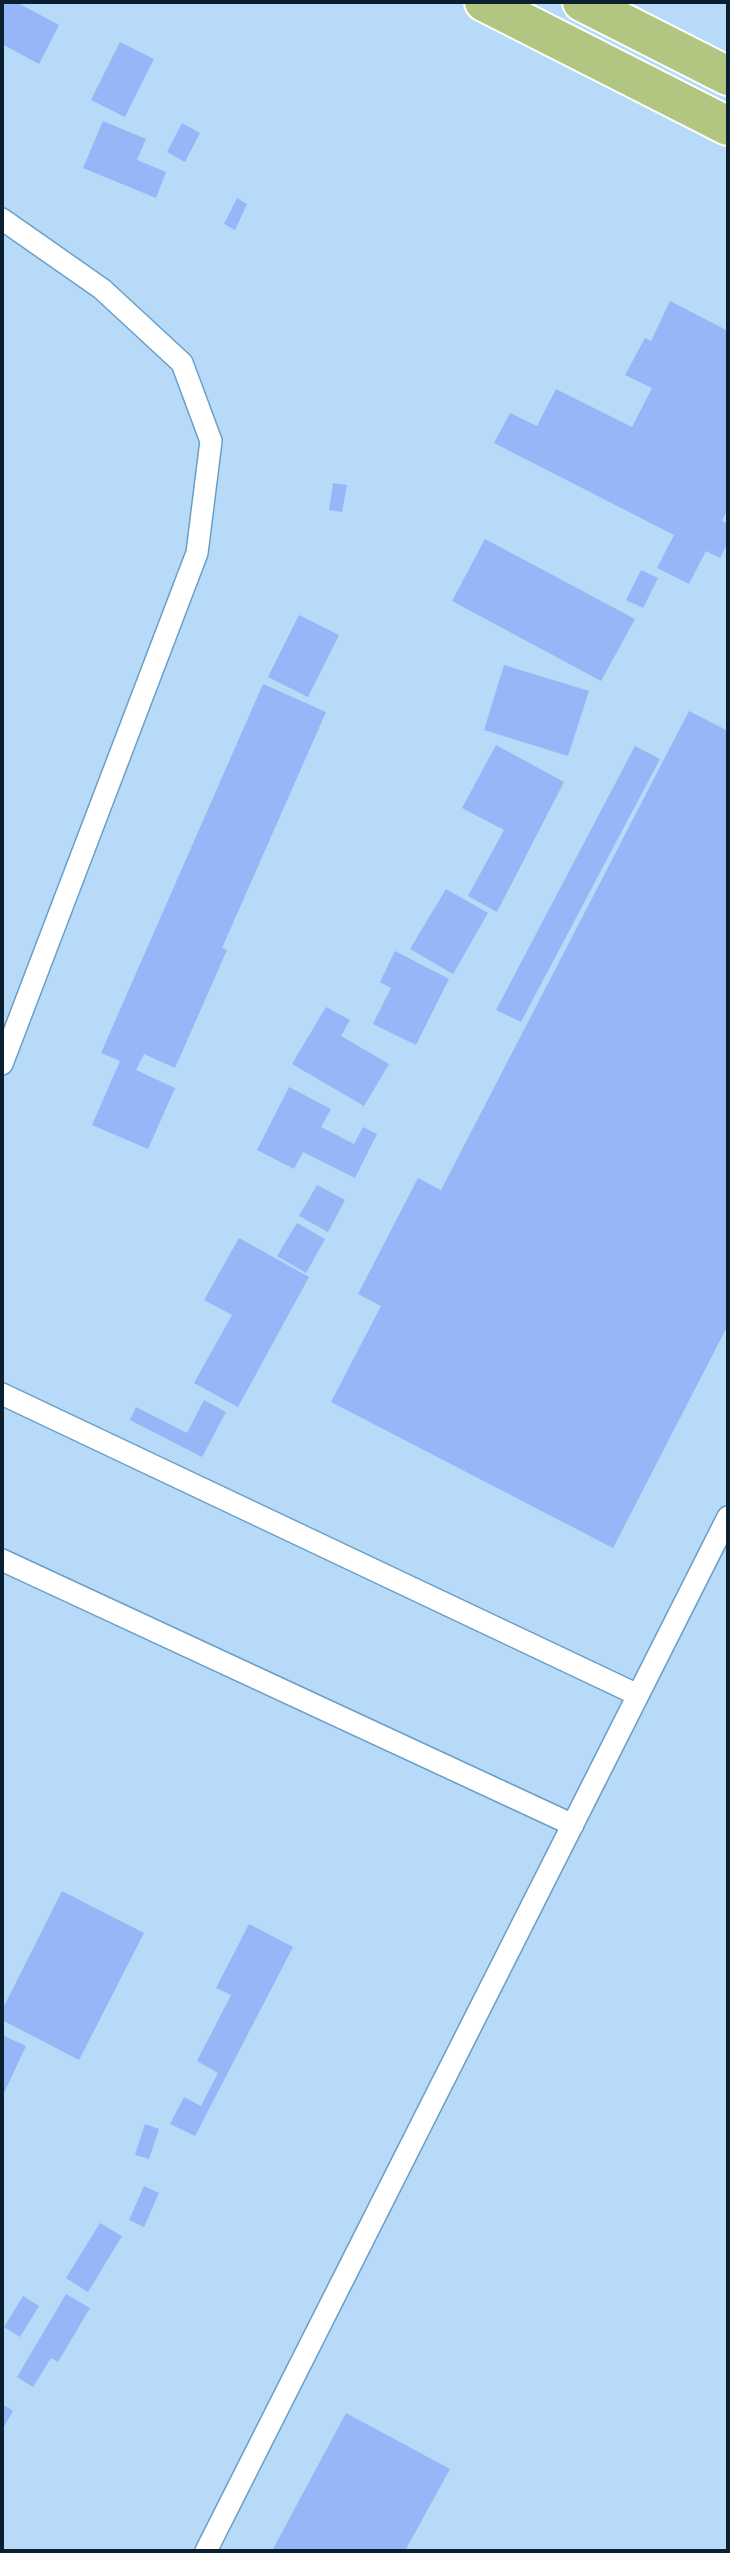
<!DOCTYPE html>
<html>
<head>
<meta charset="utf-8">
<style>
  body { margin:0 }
  #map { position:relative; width:730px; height:2553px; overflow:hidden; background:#cee4f5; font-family:Montserrat,sans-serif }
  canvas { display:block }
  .frame { position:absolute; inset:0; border:4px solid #0a2030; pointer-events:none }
</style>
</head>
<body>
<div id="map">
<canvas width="730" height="2553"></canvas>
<div class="frame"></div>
</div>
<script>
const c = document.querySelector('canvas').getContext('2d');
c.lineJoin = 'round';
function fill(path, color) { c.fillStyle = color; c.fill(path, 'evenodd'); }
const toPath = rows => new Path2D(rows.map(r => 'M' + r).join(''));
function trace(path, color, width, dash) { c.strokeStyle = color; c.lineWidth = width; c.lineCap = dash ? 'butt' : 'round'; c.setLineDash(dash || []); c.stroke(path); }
fill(toPath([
  [2,2,728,2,728,2551,2,2551]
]), '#b6daf7');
fill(toPath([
  [2,2,16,2,59,25,39,64,2,44],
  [120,42,154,59,125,117,91,100],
  [103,121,146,139,137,160,166,172,156,198,83,168],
  [182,123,200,133,185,162,167,152],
  [237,198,247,204,235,230,224,224],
  [670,301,728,331,728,508,722,521,728,524,728,542,720,558,706,551,689,584,657,568,674,535,494,443,510,413,537,426,556,389,632,427,652,388,625,375,645,338,651,341],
  [333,483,347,485,342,512,329,510],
  [485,539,635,619,601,681,452,601],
  [641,570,658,578,643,608,626,600],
  [299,615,339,635,308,697,268,677],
  [504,665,589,691,568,756,484,730],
  [263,684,326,712,222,948,227,950,175,1068,144,1054,136,1070,175,1088,148,1149,92,1125,120,1061,101,1053],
  [689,711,728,731,728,1325,613,1548,331,1402,381,1306,358,1294,418,1178,441,1190],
  [496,745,564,782,497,912,468,896,504,830,462,808],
  [635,746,660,759,521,1022,496,1010],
  [446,889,488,913,453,974,410,949],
  [395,951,449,979,416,1045,373,1024,391,988,380,982],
  [326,1007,350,1020,341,1036,389,1064,364,1106,292,1064],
  [289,1087,331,1109,321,1127,354,1144,363,1127,377,1134,355,1178,303,1152,294,1169,257,1150],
  [317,1185,345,1200,328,1232,299,1216],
  [297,1223,325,1239,306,1273,277,1256],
  [239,1238,309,1277,238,1407,194,1383,232,1315,204,1300],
  [204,1400,226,1412,202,1457,130,1420,136,1407,187,1433],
  [62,1891,144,1933,79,2060,2,2020,2,2010],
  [249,1924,293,1947,195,2136,170,2124,184,2097,201,2106,218,2073,197,2061,231,1995,216,1988],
  [2,2035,26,2046,2,2097],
  [145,2124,159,2129,149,2159,135,2155],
  [144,2186,159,2193,144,2227,129,2220],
  [100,2223,122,2236,88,2292,66,2278],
  [66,2294,90,2308,58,2362,51,2358,33,2387,17,2377],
  [23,2296,39,2306,20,2337,4,2327],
  [2,2404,13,2411,2,2430],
  [346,2413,450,2469,405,2551,272,2551]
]), '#95b7f7');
const lane = toPath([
  [2,219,102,289,182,363,211,441,197,553,2,1064],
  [2,1394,638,1695],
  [2,1560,573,1825],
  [206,2551,728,1517]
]);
const highway = toPath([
  [484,2,728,126],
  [582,2,728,76]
]);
trace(lane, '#6a9fc8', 24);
trace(highway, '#fff', 42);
trace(lane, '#fff', 21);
trace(highway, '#b1c781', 38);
</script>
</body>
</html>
